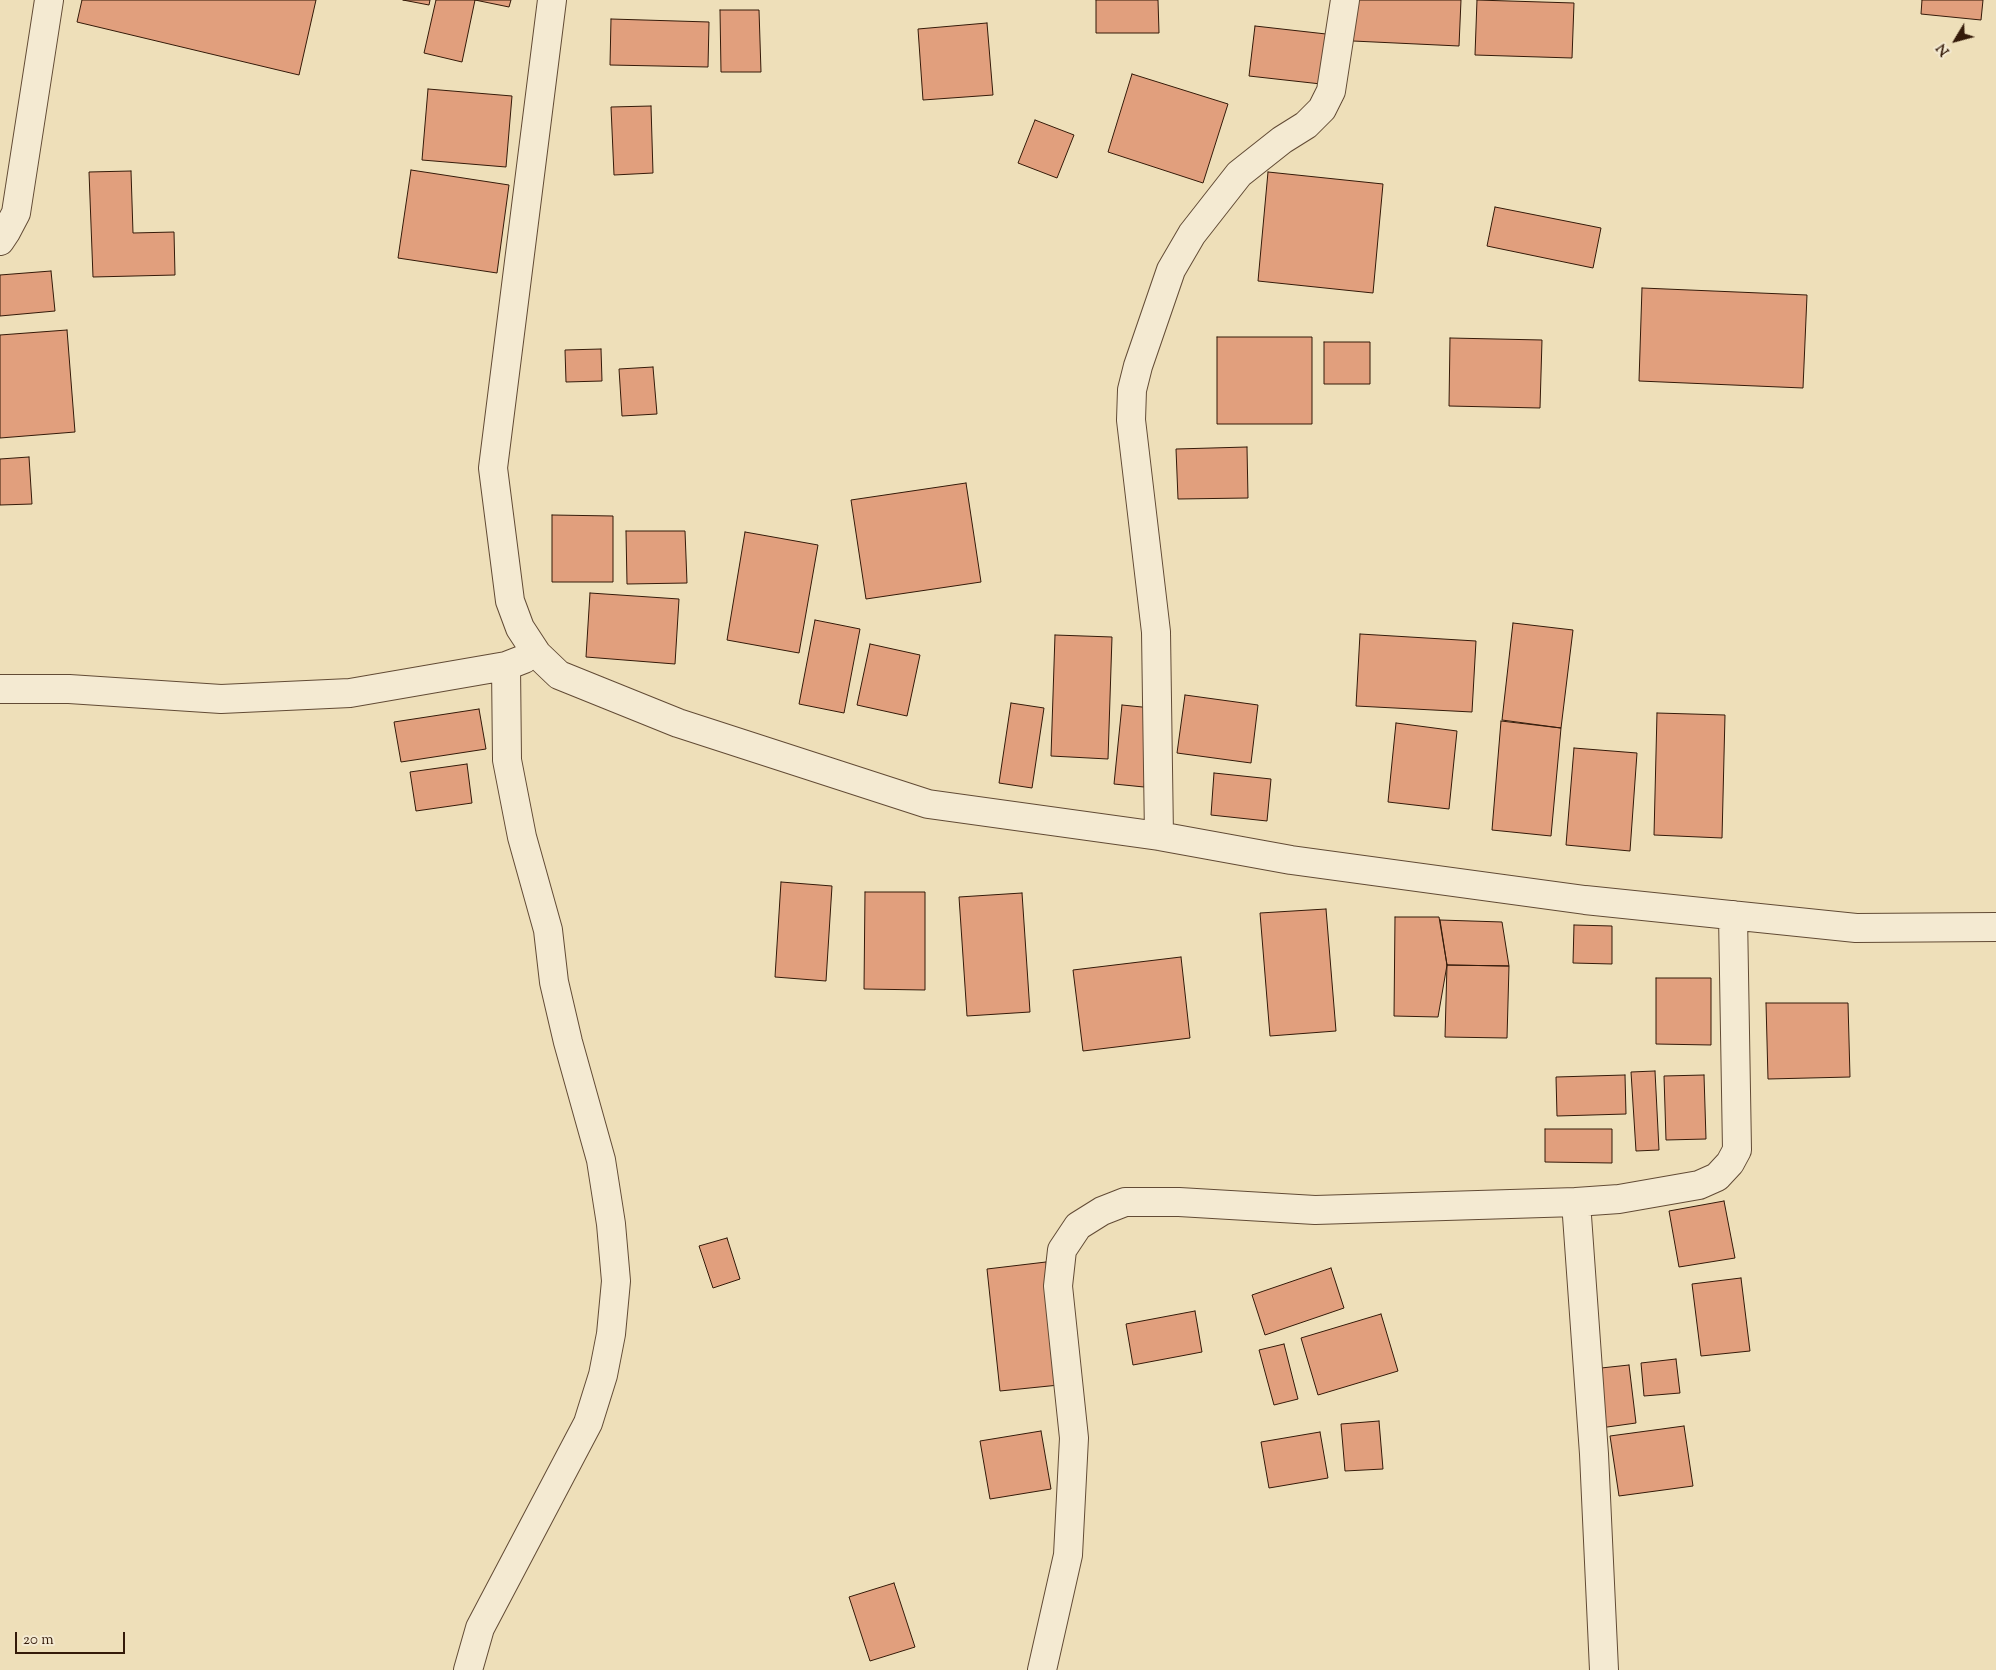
<!DOCTYPE html>
<html>
<head>
<meta charset="utf-8">
<style>
  body { margin:0 }
  #map { position:relative; width:1996px; height:1670px; overflow:hidden; background:#eedfb9; font-family:"Sorts Mill Goudy",serif }
  canvas { display:block }
  .north { position:absolute; left:1931px; top:15px; width:50px; height:50px; -webkit-text-stroke:4px #f4ead2; paint-order:stroke; rotate:233deg; font-size:14px; font-weight:700; line-height:20px; text-align:center; color:#341a09 }
  .north::after { content:''; display:block; margin:auto; width:18px; height:22px; background:#341a09; clip-path:polygon(50% 0,100% 100%,50% 72%,0 100%) }
  .scale { position:absolute; left:15px; top:1632px; width:110px; height:22px; box-sizing:border-box; border:2px solid #341a09; border-top:0; padding-left:6px; font-size:15px; line-height:18px; white-space:nowrap; color:#341a09; -webkit-text-stroke:4px #f4ead2; paint-order:stroke }
</style>
</head>
<body>
<div id="map">
<canvas width="1996" height="1670"></canvas>
<div class="north">N</div>
<div class="scale">20 m</div>
</div>
<script>
const c = document.querySelector('canvas').getContext('2d');
c.lineJoin = 'round';
function fill(path, color) { c.fillStyle = color; c.fill(path, 'evenodd'); }
const toPath = rows => new Path2D(rows.map(r => 'M' + r).join(''));
function trace(path, color, width, dash) { c.strokeStyle = color; c.lineWidth = width; c.lineCap = dash ? 'butt' : 'round'; c.setLineDash(dash || []); c.stroke(path); }
const building = toPath([
  [82,0,316,0,299,75,77,22,82,0],
  [403,0,430,0,429,5,403,0],
  [436,0,475,0,462,62,424,53,436,0],
  [475,0,511,0,509,7,475,0],
  [1096,0,1158,0,1159,33,1096,33,1096,0],
  [1354,0,1461,0,1459,46,1353,41,1354,0],
  [1477,0,1574,3,1572,58,1475,55,1477,0],
  [1922,0,1983,0,1981,20,1921,14,1922,0],
  [720,10,759,10,761,72,721,72,720,10],
  [611,19,709,22,708,67,610,65,611,19],
  [987,23,993,95,923,100,918,29,987,23],
  [1255,26,1326,34,1321,84,1249,76,1255,26],
  [1132,74,1228,104,1203,183,1108,152,1132,74],
  [428,89,512,96,506,167,422,160,428,89],
  [651,106,653,173,614,175,611,107,651,106],
  [1035,120,1074,135,1057,178,1018,163,1035,120],
  [411,170,509,185,497,273,398,258,411,170],
  [131,171,133,233,174,232,175,275,93,277,89,172,131,171],
  [1268,172,1383,184,1373,293,1258,281,1268,172],
  [1495,207,1601,228,1593,268,1487,246,1495,207],
  [51,271,55,311,0,316,0,275,51,271],
  [1642,288,1807,295,1803,388,1639,381,1642,288],
  [67,330,75,432,0,438,0,335,67,330],
  [1217,337,1312,337,1312,424,1217,424,1217,337],
  [1450,338,1542,340,1540,408,1449,406,1450,338],
  [1324,342,1370,342,1370,384,1324,384,1324,342],
  [601,349,602,381,566,382,565,350,601,349],
  [653,367,657,414,622,416,619,369,653,367],
  [1247,447,1248,498,1178,499,1176,449,1247,447],
  [29,457,32,504,0,505,0,459,29,457],
  [966,483,981,582,866,599,851,500,966,483],
  [552,515,613,516,613,582,552,582,552,515],
  [626,531,685,531,687,583,627,584,626,531],
  [745,532,818,545,799,653,727,640,745,532],
  [590,593,679,599,675,664,586,657,590,593],
  [815,620,860,629,844,713,799,704,815,620],
  [1513,623,1573,630,1561,728,1502,720,1513,623],
  [1360,634,1476,641,1472,712,1356,706,1360,634],
  [1055,635,1112,637,1108,759,1051,756,1055,635],
  [870,644,920,655,907,716,857,705,870,644],
  [1185,695,1258,705,1251,763,1177,753,1185,695],
  [1011,703,1044,708,1032,788,999,783,1011,703],
  [1122,705,1152,708,1144,787,1114,784,1122,705],
  [479,709,486,749,401,762,394,722,479,709],
  [1657,713,1725,715,1722,838,1654,835,1657,713],
  [1501,721,1561,728,1551,836,1492,830,1501,721],
  [1396,723,1457,731,1449,809,1388,802,1396,723],
  [1574,748,1637,753,1630,851,1566,845,1574,748],
  [467,764,472,803,416,811,410,772,467,764],
  [1214,773,1271,779,1267,821,1211,815,1214,773],
  [781,882,832,886,826,981,775,977,781,882],
  [865,892,925,892,925,990,864,989,865,892],
  [1022,893,1030,1012,967,1016,959,897,1022,893],
  [1326,909,1336,1031,1270,1036,1260,913,1326,909],
  [1395,917,1439,917,1447,965,1438,1017,1394,1016,1395,917],
  [1440,920,1502,922,1509,966,1447,965,1440,920],
  [1574,925,1612,926,1612,964,1573,963,1574,925],
  [1181,957,1190,1038,1083,1051,1073,970,1181,957],
  [1447,965,1509,966,1507,1038,1445,1037,1447,965],
  [1656,978,1711,978,1711,1045,1656,1044,1656,978],
  [1766,1003,1848,1003,1850,1077,1768,1079,1766,1003],
  [1655,1071,1659,1150,1636,1151,1631,1072,1655,1071],
  [1625,1075,1626,1114,1557,1116,1556,1077,1625,1075],
  [1704,1075,1706,1139,1666,1140,1664,1076,1704,1075],
  [1545,1129,1612,1129,1612,1163,1545,1162,1545,1129],
  [1724,1201,1735,1258,1679,1267,1669,1211,1724,1201],
  [727,1238,740,1279,713,1288,699,1246,727,1238],
  [1046,1262,1059,1385,1000,1391,987,1269,1046,1262],
  [1331,1268,1344,1308,1265,1335,1252,1295,1331,1268],
  [1741,1278,1750,1351,1701,1356,1692,1284,1741,1278],
  [1195,1311,1202,1352,1133,1365,1126,1324,1195,1311],
  [1381,1314,1398,1371,1318,1395,1301,1338,1381,1314],
  [1284,1344,1298,1399,1274,1405,1259,1350,1284,1344],
  [1676,1359,1680,1393,1644,1396,1641,1363,1676,1359],
  [1629,1365,1636,1423,1600,1428,1592,1369,1629,1365],
  [1379,1421,1383,1469,1345,1471,1341,1424,1379,1421],
  [1684,1426,1693,1486,1619,1496,1610,1436,1684,1426],
  [1041,1431,1051,1489,990,1499,980,1441,1041,1431],
  [1320,1432,1328,1478,1269,1488,1261,1442,1320,1432],
  [894,1583,915,1647,870,1661,849,1597,894,1583]
]);
fill(building, '#e19f7d');
trace(building, '#341a09', 1);
const minor = toPath([
  [552,0,493,468,510,601,520,628,537,654,559,675,678,723,928,804,1159,836,1291,860,1585,900,1856,928,1996,927],
  [0,241,6,232,16,213,49,0],
  [0,689,69,689,221,699,350,693,506,666,524,659],
  [1159,836,1156,632,1131,420,1132,390,1138,366,1171,270,1192,234,1239,174,1282,140,1306,125,1322,109,1331,91,1345,0],
  [1576,1202,1594,1454,1604,1670],
  [468,1670,480,1628,588,1423,603,1375,611,1334,616,1281,611,1224,601,1160,568,1042,554,982,548,930,522,837,507,760,506,666],
  [1042,1670,1068,1555,1074,1438,1058,1286,1062,1250,1078,1226,1102,1211,1125,1202,1179,1202,1315,1210,1576,1202,1619,1199,1699,1185,1717,1177,1730,1163,1737,1150,1733,915]
]);
trace(minor, '#624b35', 30);
trace(minor, '#f4ead2', 28);
</script>
</body>
</html>
